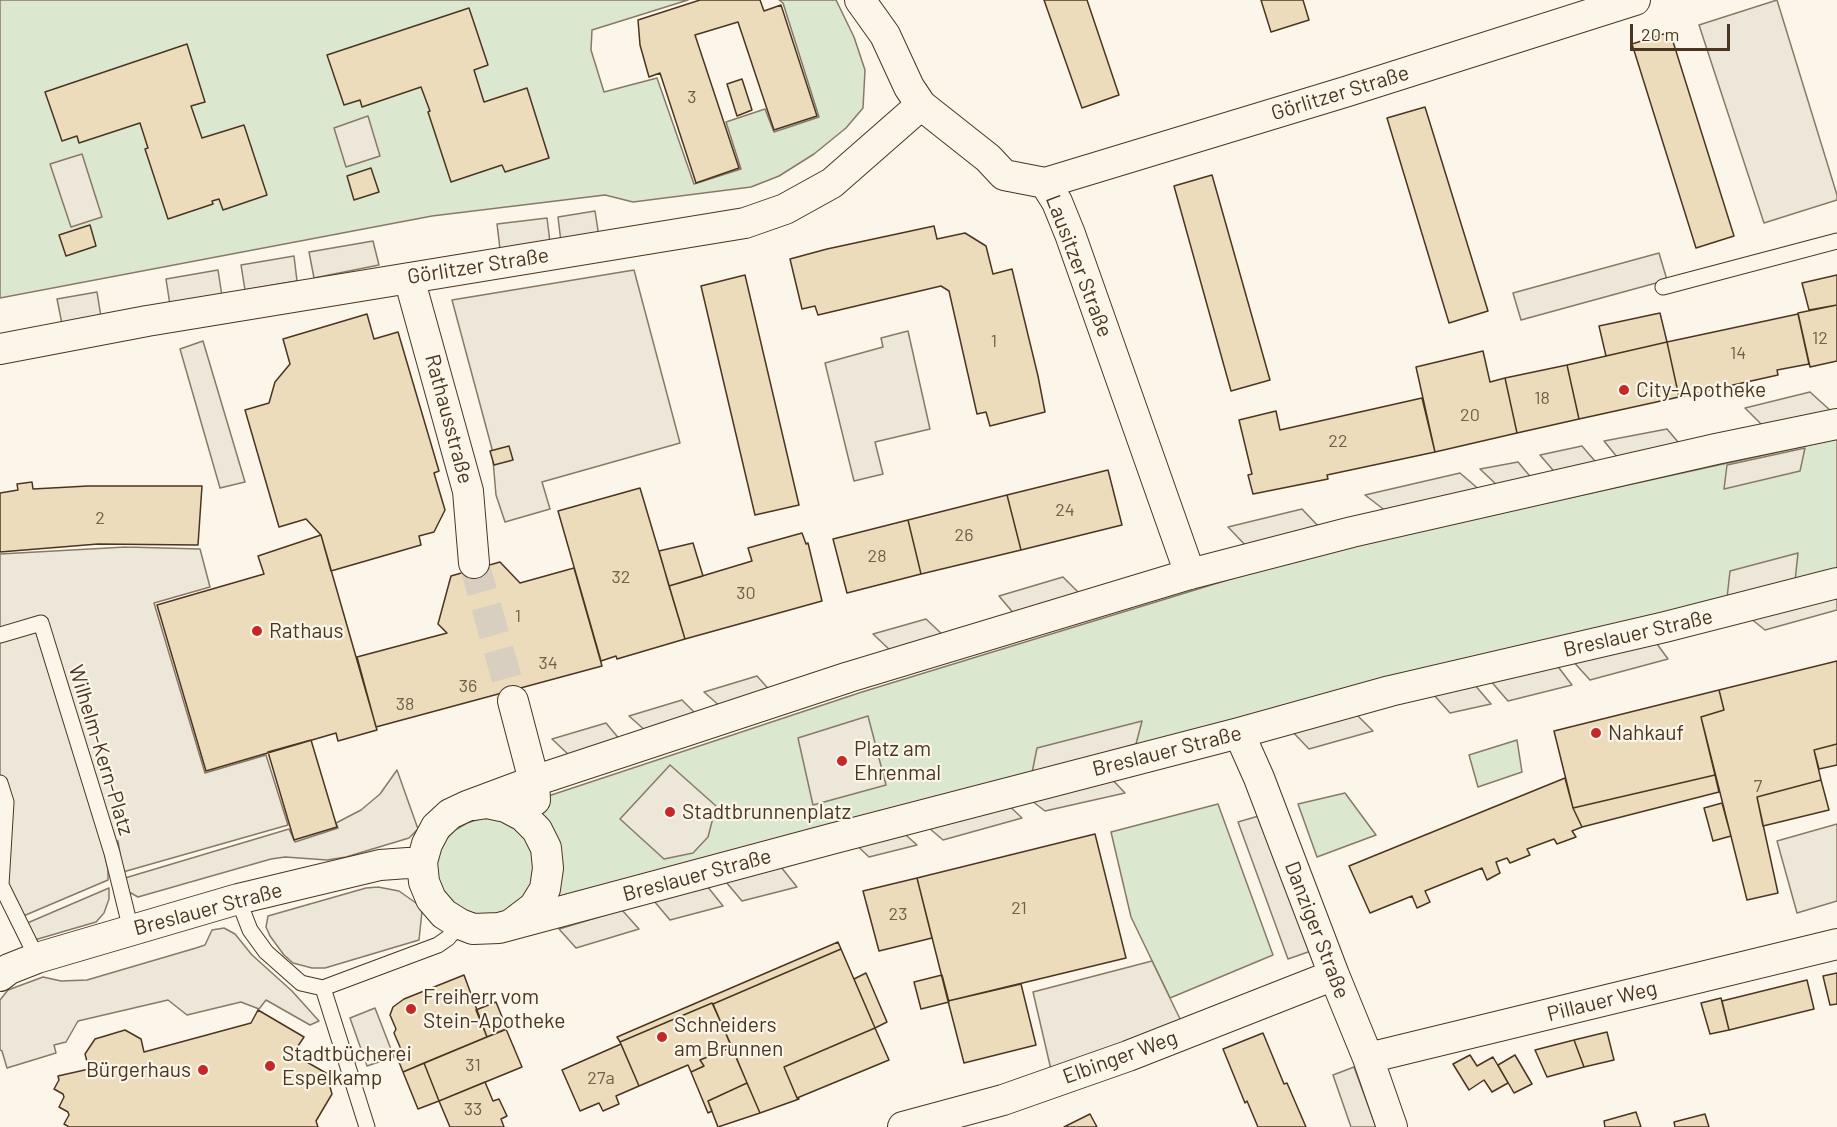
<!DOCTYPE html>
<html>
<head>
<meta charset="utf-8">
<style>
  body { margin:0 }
  #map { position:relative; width:1837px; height:1127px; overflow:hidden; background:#fbf6e9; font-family:Barlow,sans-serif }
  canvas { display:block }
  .scale { position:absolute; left:1630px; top:24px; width:100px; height:27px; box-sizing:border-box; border:3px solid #4a3520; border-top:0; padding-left:8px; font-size:18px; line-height:21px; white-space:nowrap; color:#4a3520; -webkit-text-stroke:4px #fbf6e9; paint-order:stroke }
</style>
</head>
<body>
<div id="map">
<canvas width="1837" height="1127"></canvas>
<div class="scale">20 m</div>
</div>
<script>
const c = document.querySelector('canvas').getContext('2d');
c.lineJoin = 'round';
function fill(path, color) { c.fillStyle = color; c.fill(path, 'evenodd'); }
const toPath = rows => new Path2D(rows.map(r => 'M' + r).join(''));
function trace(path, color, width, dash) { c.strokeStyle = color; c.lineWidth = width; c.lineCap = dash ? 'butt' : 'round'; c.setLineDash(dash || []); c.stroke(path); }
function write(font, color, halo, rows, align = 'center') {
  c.font = font + ' Barlow,sans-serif'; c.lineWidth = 4.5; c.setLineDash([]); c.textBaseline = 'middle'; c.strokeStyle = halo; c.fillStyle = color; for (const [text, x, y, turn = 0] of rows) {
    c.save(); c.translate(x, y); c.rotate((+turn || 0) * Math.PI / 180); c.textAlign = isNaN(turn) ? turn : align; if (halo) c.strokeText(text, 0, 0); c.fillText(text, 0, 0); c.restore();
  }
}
const green = toPath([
  [0,0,688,0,592,30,591,50,604,92,657,78,694,184,741,169,726,122,765,109,774,132,819,117,783,3,779,0,836,0,854,37,865,70,863,108,846,128,814,154,779,176,751,187,633,202,605,195,432,216,0,298,0,0],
  [1837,439,1837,571,496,916,465,914,442,894,435,866,438,852,445,840,455,830,467,823,862,692,1309,555,1837,439],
  [1517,740,1522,772,1478,787,1469,755,1517,740],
  [1345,793,1376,835,1317,857,1298,804,1345,793],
  [1218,804,1273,955,1170,998,1131,917,1111,832,1218,804]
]);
fill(green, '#dce7d0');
trace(green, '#887966', 1.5);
const parking = toPath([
  [1777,0,1837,195,1837,200,1764,223,1699,25,1777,0],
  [368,116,380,156,346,167,334,128,368,116],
  [82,154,102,217,71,227,50,164,82,154],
  [595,211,599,237,561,242,558,217,595,211],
  [547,218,550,242,500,249,497,224,547,218],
  [373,241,379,265,314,278,309,252,373,241],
  [1659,253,1667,280,1521,320,1513,293,1659,253],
  [294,256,297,281,245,290,241,265,294,256],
  [218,270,222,296,170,305,166,279,218,270],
  [634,270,680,443,542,482,550,509,505,522,496,495,492,449,452,300,634,270],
  [97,292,101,317,62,324,57,299,97,292],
  [908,331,930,429,875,442,883,474,854,481,825,363,883,347,881,338,908,331],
  [203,341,245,482,220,488,180,349,203,341],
  [1810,392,1831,411,1762,425,1745,408,1810,392],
  [1667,429,1684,449,1622,463,1604,441,1667,429],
  [1582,446,1600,467,1558,476,1540,455,1582,446],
  [1805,448,1800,471,1724,489,1727,465,1805,448],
  [1518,462,1534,481,1499,487,1480,469,1518,462],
  [1460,473,1482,492,1387,512,1365,495,1460,473],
  [1302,509,1321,529,1248,548,1228,527,1302,509],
  [126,547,200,549,210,587,154,603,205,773,266,755,288,825,123,872,118,841,101,838,108,869,108,880,21,917,5,884,0,828,0,554,126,547],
  [1798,553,1795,581,1727,598,1730,571,1798,553],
  [1063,577,1082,596,1015,615,999,596,1063,577],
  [1837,595,1837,610,1765,630,1750,618,1837,595],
  [926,619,944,636,892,652,873,634,926,619],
  [1652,637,1668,659,1590,680,1570,658,1652,637],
  [1556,664,1572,685,1508,701,1489,679,1556,664],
  [757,676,773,694,722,708,704,692,757,676],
  [1474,684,1491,704,1450,713,1433,694,1474,684],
  [682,700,699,717,647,732,629,716,682,700],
  [1351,709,1373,731,1309,749,1288,727,1351,709],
  [868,716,886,785,813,805,798,738,868,716],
  [1142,721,1136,744,1032,773,1037,748,1142,721],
  [606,723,621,741,570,756,552,739,606,723],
  [670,765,716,806,708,837,693,853,664,859,620,819,670,765],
  [397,770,418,829,409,838,346,857,327,860,285,857,271,859,138,897,129,892,125,878,289,829,295,842,338,828,336,823,361,810,380,794,397,770],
  [1106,773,1125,793,1045,811,1023,794,1106,773],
  [1002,799,1022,818,943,840,921,821,1002,799],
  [1262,815,1311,951,1288,959,1238,822,1262,815],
  [1837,824,1837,901,1797,913,1777,841,1837,824],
  [897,827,917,845,869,857,850,839,897,827],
  [781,867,797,887,742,901,726,882,781,867],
  [707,886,723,906,670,920,654,901,707,886],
  [378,887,399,891,416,903,422,911,419,940,325,968,312,968,293,963,284,955,270,936,266,927,268,916,366,888,378,887],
  [109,888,109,899,104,913,96,922,31,941,25,924,109,888],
  [622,910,639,929,576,948,559,929,622,910],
  [224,928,235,934,252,955,292,991,319,1021,310,1025,266,1000,259,1009,241,1002,187,1015,168,1000,78,1021,66,1042,54,1045,56,1053,7,1068,2,1051,0,1050,0,1000,8,990,43,977,61,981,87,980,196,948,205,945,212,930,224,928],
  [1152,961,1182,1023,1052,1074,1033,992,1152,961],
  [375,1008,394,1057,367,1066,350,1018,375,1008],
  [1354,1067,1376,1127,1351,1127,1333,1075,1354,1067]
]);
fill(parking, '#ede7d9');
trace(parking, '#887966', 1.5);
const building = toPath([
  [700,0,760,0,764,11,781,5,817,116,774,130,738,22,695,35,739,168,696,183,660,73,649,77,640,45,638,20,700,0],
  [1044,0,1087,0,1119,95,1082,108,1044,0],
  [1261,0,1303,0,1309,20,1271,32,1261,0],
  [469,8,488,65,474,70,484,102,527,88,549,158,505,172,502,165,451,182,428,112,430,111,421,87,362,107,360,100,344,105,327,55,469,8],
  [1670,32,1734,236,1696,248,1632,44,1670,32],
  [187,44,205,102,191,106,202,138,244,125,267,195,223,210,219,199,212,201,213,204,168,219,145,149,148,148,140,123,79,143,77,136,62,141,45,92,187,44],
  [742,79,752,110,737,116,727,84,742,79],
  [1425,107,1488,311,1449,323,1387,118,1425,107],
  [371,168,379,192,354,200,347,176,371,168],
  [1212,175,1270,380,1231,391,1174,186,1212,175],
  [90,225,96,246,66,256,59,235,90,225],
  [934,226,937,239,965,233,986,246,993,274,1012,269,1038,376,1045,412,990,426,986,412,977,414,949,291,941,286,818,315,815,306,802,309,790,259,827,249,934,226],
  [745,275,799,505,755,515,701,286,745,275],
  [1837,275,1837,305,1809,310,1802,283,1837,275],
  [1837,305,1837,361,1810,367,1798,313,1837,305],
  [1660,313,1667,342,1606,356,1599,326,1660,313],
  [367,314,374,339,398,332,439,471,434,473,445,510,434,532,419,536,421,545,331,571,321,535,306,519,279,527,245,410,269,403,275,382,290,364,283,339,367,314],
  [1798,314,1809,364,1777,370,1778,375,1679,397,1667,342,1798,314],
  [1667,342,1679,397,1579,419,1567,365,1667,342],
  [1483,351,1490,382,1505,378,1517,433,1435,452,1416,367,1483,351],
  [1567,365,1579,419,1517,433,1505,378,1567,365],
  [1422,398,1435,452,1327,475,1328,479,1253,494,1248,475,1252,474,1239,420,1276,411,1280,430,1422,398],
  [509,446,513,460,494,465,490,451,509,446],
  [1108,470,1122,525,1021,550,1007,495,1108,470],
  [32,482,33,489,88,486,202,486,198,545,98,544,0,552,0,493,18,490,17,484,32,482],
  [640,488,685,639,617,659,616,656,601,661,558,511,640,488],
  [1007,495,1021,550,921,574,908,520,1007,495],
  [908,520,921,574,847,593,833,539,908,520],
  [802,533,806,544,808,543,822,601,685,639,669,586,752,561,748,548,802,533],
  [321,535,377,730,338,741,336,733,206,771,157,605,264,574,258,556,321,535],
  [693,543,703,576,669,586,659,551,693,543],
  [500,562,520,583,574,568,602,666,376,727,357,657,447,633,438,624,451,576,500,562],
  [1837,661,1837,744,1814,750,1821,780,1757,797,1778,893,1747,900,1701,717,1724,710,1719,690,1837,661],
  [1719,690,1724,710,1701,717,1715,775,1573,808,1554,731,1719,690],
  [311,740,337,827,294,840,268,752,311,740],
  [1837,744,1837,765,1819,769,1814,750,1837,744],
  [1715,775,1719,792,1582,827,1573,808,1715,775],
  [1565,778,1573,808,1582,827,1572,831,1576,837,1557,844,1554,839,1527,849,1530,855,1510,863,1507,858,1496,862,1500,873,1487,880,1482,868,1425,891,1430,902,1417,908,1412,896,1370,913,1349,866,1565,778],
  [1821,780,1829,810,1763,826,1757,797,1821,780],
  [1722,803,1731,836,1713,841,1704,808,1722,803],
  [1095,834,1126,958,948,1001,917,878,1095,834],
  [917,878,932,938,879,951,863,891,917,878],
  [838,942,841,949,713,1004,712,1003,620,1042,617,1037,838,942],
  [841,949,875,1028,784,1067,797,1098,799,1099,760,1113,713,1004,841,949],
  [866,973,887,1022,875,1028,854,979,866,973],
  [1837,973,1837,1004,1830,1005,1823,976,1837,973],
  [464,975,487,1037,403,1072,397,1057,403,1054,394,1033,396,1029,390,1015,393,1007,404,999,464,975],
  [942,975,949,1002,921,1009,914,982,942,975],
  [1807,980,1814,1009,1729,1030,1722,1001,1807,980],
  [1021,984,1036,1045,964,1063,948,1001,1021,984],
  [1721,998,1729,1030,1710,1034,1701,1003,1721,998],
  [496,1002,507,1029,487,1037,476,1010,496,1002],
  [712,1003,732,1047,700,1060,704,1066,691,1072,688,1065,639,1086,620,1042,712,1003],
  [258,1010,304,1037,296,1049,298,1057,326,1073,332,1094,316,1121,318,1127,69,1127,64,1124,69,1115,68,1112,59,1107,64,1097,63,1094,54,1089,59,1080,58,1076,89,1069,85,1054,95,1039,125,1030,141,1039,144,1052,251,1023,258,1010],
  [875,1028,889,1060,797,1098,784,1067,875,1028],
  [506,1029,522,1067,439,1101,424,1063,506,1029],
  [1607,1032,1614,1060,1584,1067,1574,1040,1607,1032],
  [1263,1033,1284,1084,1287,1083,1306,1127,1258,1127,1247,1101,1245,1103,1223,1049,1263,1033],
  [1574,1040,1584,1067,1547,1077,1535,1050,1574,1040],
  [621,1044,639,1086,616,1096,619,1104,603,1111,599,1103,580,1111,562,1070,621,1044],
  [732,1047,747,1083,708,1101,712,1111,708,1113,691,1072,704,1066,700,1060,732,1047],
  [1470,1055,1477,1066,1493,1057,1508,1083,1492,1092,1484,1080,1469,1090,1453,1064,1470,1055],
  [1515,1055,1532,1084,1514,1093,1498,1065,1515,1055],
  [424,1063,439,1101,418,1109,403,1072,424,1063],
  [485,1082,493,1101,499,1099,507,1116,501,1119,504,1127,450,1127,439,1101,485,1082],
  [747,1083,760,1113,718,1127,708,1101,747,1083],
  [1636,1112,1641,1127,1605,1127,1604,1121,1636,1112],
  [1090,1114,1097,1127,1064,1127,1090,1114],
  [1705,1114,1709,1127,1675,1127,1674,1122,1705,1114]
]);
fill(building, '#ecdcbc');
trace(building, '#4a3520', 1.5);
trace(toPath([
  [474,563,513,701]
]), '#d8cfc1', 30, [30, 15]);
const lane = toPath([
  [1663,287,1837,241],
  [0,635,41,623,112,853,131,930],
  [0,783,6,802,1,885,37,958],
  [238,899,250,930,266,952,301,983,323,988,438,945,448,938,460,924],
  [323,988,367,1127]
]);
const street = toPath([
  [860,0,885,35,909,87,921,105,988,158,1004,175,1045,183,1345,92,1635,0],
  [1045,183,1057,202,1070,234,1190,574],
  [409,278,468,491,474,563],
  [0,349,147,321,745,223,785,209,832,183,921,105],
  [1837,424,1716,449,1352,532,1190,574,849,677,534,781,467,806,450,814,436,827,427,844,422,862,424,882,431,899,444,914,460,924,473,929,499,928,831,839,1239,733,1390,691,1665,627,1837,583],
  [513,701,534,781,535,800],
  [1239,733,1259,778,1334,975,1368,1058,1392,1127],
  [474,805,487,803,506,807,523,816,537,830,546,848,548,868,545,889,534,907,513,923],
  [0,976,9,969,37,958,238,899,380,865,422,862],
  [1368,1058,1837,944],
  [903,1127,1003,1100,1128,1056,1334,975]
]);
trace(lane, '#4a3520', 17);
trace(street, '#4a3520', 32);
trace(lane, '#fbf6e9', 15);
trace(street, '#fbf6e9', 30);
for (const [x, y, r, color] of [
  [1624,390,6,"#c62828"],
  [257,631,6,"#c62828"],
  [1596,733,6,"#c62828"],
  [842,761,6,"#c62828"],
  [670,812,6,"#c62828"],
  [411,1009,6,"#c62828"],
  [662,1037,6,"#c62828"],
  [270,1066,6,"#c62828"],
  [203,1070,6,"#c62828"]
]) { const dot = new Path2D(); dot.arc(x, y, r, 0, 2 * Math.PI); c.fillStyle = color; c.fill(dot); trace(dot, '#fbf6e9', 2); }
write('18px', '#725f47', null, [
  ["3",692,97],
  ["12",1820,338],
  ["1",994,341],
  ["14",1738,353],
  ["18",1542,398],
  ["20",1470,415],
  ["22",1338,441],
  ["24",1065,510],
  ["2",100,518],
  ["26",964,535],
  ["28",877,556],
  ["32",621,577],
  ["30",746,593],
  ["1",518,616],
  ["34",548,663],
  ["36",468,686],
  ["38",405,704],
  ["7",1758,786],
  ["21",1019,908],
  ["23",898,914],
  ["31",473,1065],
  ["27a",601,1078],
  ["33",473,1109]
]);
write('21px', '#4a3520', '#fbf6e9', [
  ["Görlitzer Straße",1340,93,-17],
  ["Görlitzer Straße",478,266,-9],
  ["Lausitzer Straße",1079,266,69],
  ["Rathausstraße",449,419,75],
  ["Breslauer Straße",1638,633,-13],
  ["Wilhelm-Kern-Platz",101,750,73],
  ["Breslauer Straße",1167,751,-14],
  ["Breslauer Straße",697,875,-15],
  ["Breslauer Straße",208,909,-15],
  ["Danziger Straße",1317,930,69],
  ["Pillauer Weg",1602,1001,-14],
  ["Elbinger Weg",1120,1057,-20]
]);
write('21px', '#4a3520', '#fbf6e9', [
  ["City-Apotheke",1636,390],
  ["Rathaus",269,631],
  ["Nahkauf",1608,733],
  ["Platz am",854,749],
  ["Ehrenmal",854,773],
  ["Stadtbrunnenplatz",682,812],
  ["Freiherr vom",423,997],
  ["Stein-Apotheke",423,1021],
  ["Schneiders",674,1025],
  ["am Brunnen",674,1049],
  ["Stadtbücherei",282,1054],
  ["Espelkamp",282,1078],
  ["Bürgerhaus",191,1070,"right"]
], 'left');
</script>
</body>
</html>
